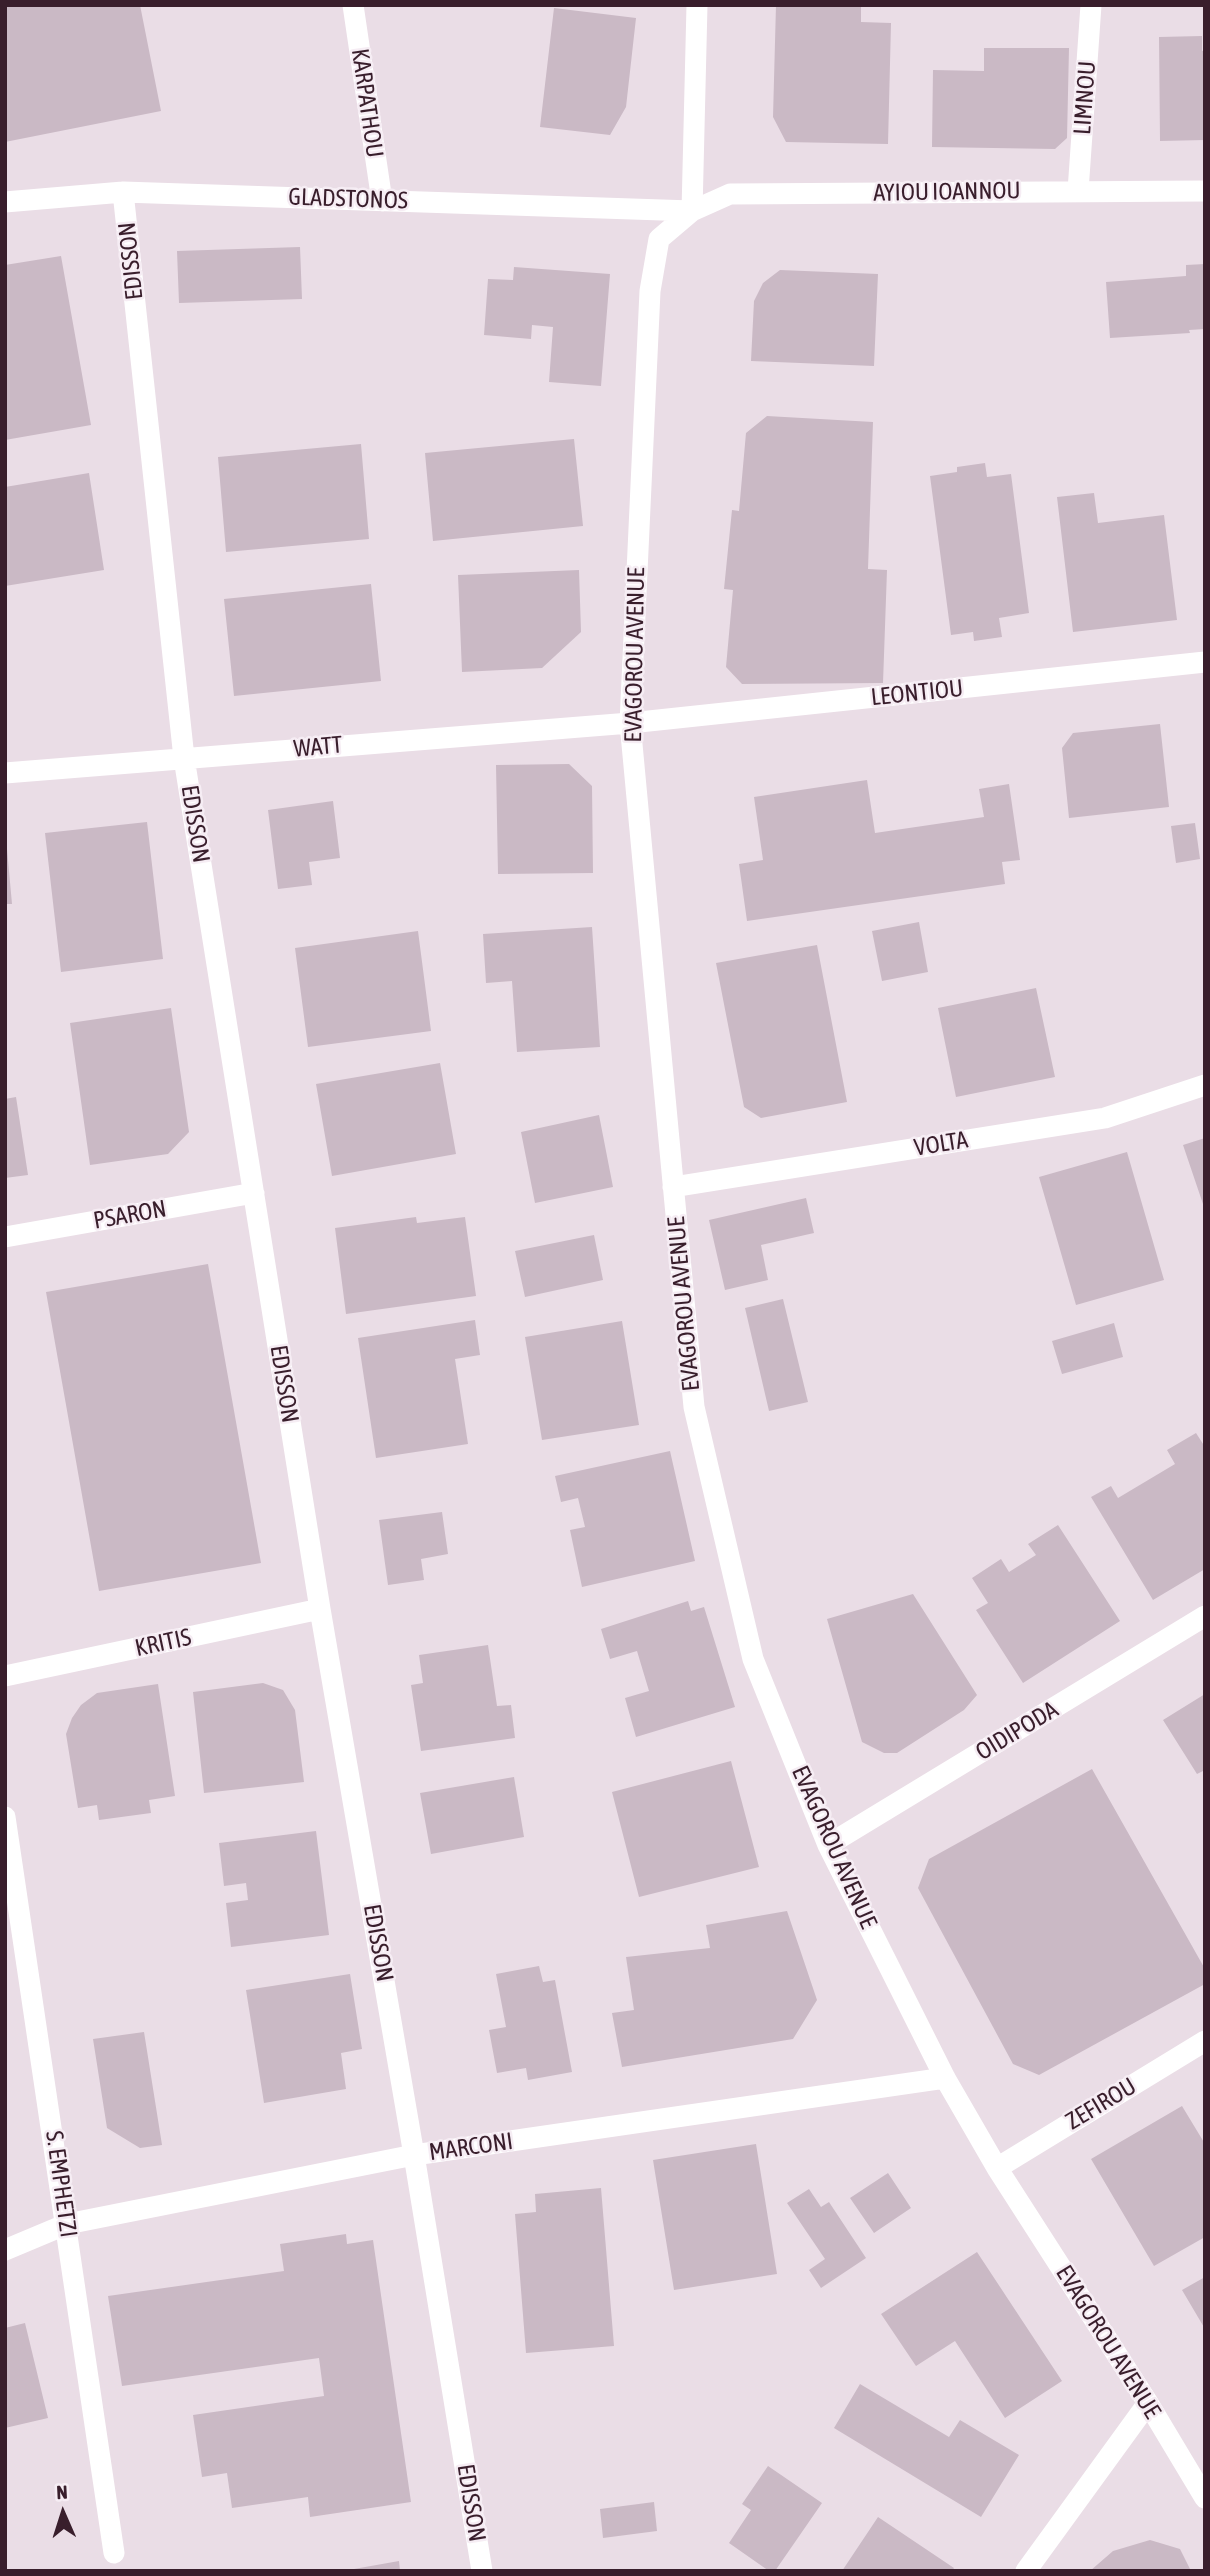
<!DOCTYPE html>
<html>
<head>
<meta charset="utf-8">
<style>
  body { margin:0 }
  #map { position:relative; width:1210px; height:2576px; overflow:hidden; background:#eadde6; font-family:"Asap Condensed",sans-serif }
  canvas { display:block }
  .frame { position:absolute; inset:0; border:7px solid #391e2c; pointer-events:none }
  .north { position:absolute; left:28px; top:2478px; width:70px; height:70px; -webkit-text-stroke:5px #f6edf4; paint-order:stroke; rotate:357deg; font-size:19px; font-weight:700; line-height:28px; text-align:center; color:#391e2c }
  .north::after { content:''; display:block; margin:auto; width:24px; height:32px; background:#391e2c; clip-path:polygon(50% 0,100% 100%,50% 72%,0 100%) }
</style>
</head>
<body>
<div id="map">
<canvas width="1210" height="2576"></canvas>
<div class="frame"></div>
<div class="north">N</div>
</div>
<script>
const c = document.querySelector('canvas').getContext('2d');
c.lineJoin = 'round';
function fill(path, color) { c.fillStyle = color; c.fill(path, 'evenodd'); }
const toPath = rows => new Path2D(rows.map(r => 'M' + r).join(''));
function trace(path, color, width, dash) { c.strokeStyle = color; c.lineWidth = width; c.lineCap = dash ? 'butt' : 'round'; c.setLineDash(dash || []); c.stroke(path); }
function write(font, color, halo, rows, align = 'center') {
  c.font = font + ' "Asap Condensed",sans-serif'; c.lineWidth = 5; c.setLineDash([]); c.textBaseline = 'middle'; c.strokeStyle = halo; c.fillStyle = color; for (const [text, x, y, turn = 0] of rows) {
    c.save(); c.translate(x, y); c.rotate((+turn || 0) * Math.PI / 180); c.textAlign = isNaN(turn) ? turn : align; if (halo) c.strokeText(text, 0, 0); c.fillText(text, 0, 0); c.restore();
  }
}
fill(toPath([
  [5,5,140,5,161,111,5,142],
  [776,5,861,5,861,22,891,23,888,144,786,142,773,117],
  [554,8,636,18,626,107,610,135,540,127],
  [1202,36,1202,51,1205,50,1205,140,1160,141,1159,37],
  [984,48,1069,48,1067,138,1055,149,932,147,933,70,984,71],
  [300,247,302,299,179,303,177,251],
  [61,256,91,425,5,440,5,265],
  [1205,264,1205,329,1189,330,1190,333,1110,338,1106,282,1186,276,1186,265],
  [514,267,610,274,601,386,549,382,553,327,532,325,531,339,484,335,488,279,513,280],
  [780,270,878,274,874,366,751,361,754,301,763,283],
  [767,416,873,422,868,569,887,570,883,683,742,684,726,667,733,590,724,589,732,510,739,511,746,433],
  [574,439,583,526,433,541,425,453],
  [361,444,369,539,226,552,218,457],
  [985,463,987,477,1011,474,1029,613,999,618,1002,637,974,641,973,632,951,635,930,476,957,472,957,467],
  [89,473,104,570,5,586,5,487],
  [1094,493,1098,523,1164,515,1177,620,1073,632,1057,497],
  [579,570,581,632,542,668,462,672,458,575],
  [371,584,381,681,234,696,224,599],
  [1160,724,1169,807,1069,818,1062,748,1073,733],
  [569,764,592,786,593,873,498,874,496,765],
  [867,780,875,833,984,817,979,789,1009,784,1020,860,1002,862,1005,884,747,921,739,864,763,860,754,797],
  [333,801,340,858,309,862,312,885,278,889,268,810],
  [147,822,163,959,61,972,45,833],
  [1195,823,1200,859,1176,863,1171,826],
  [5,849,7,849,12,904,5,904],
  [919,922,928,972,882,981,872,931],
  [592,927,600,1047,517,1052,512,981,486,983,483,934],
  [418,931,431,1031,308,1047,295,948],
  [817,945,847,1102,761,1118,744,1107,716,963],
  [1036,988,1055,1077,956,1097,938,1008],
  [171,1008,189,1132,168,1154,90,1165,70,1023],
  [440,1063,456,1154,332,1176,316,1084],
  [16,1097,28,1175,5,1178,5,1099],
  [599,1115,613,1187,535,1203,521,1132],
  [1205,1138,1205,1207,1204,1207,1183,1145],
  [1127,1152,1164,1280,1076,1305,1039,1177],
  [806,1198,814,1233,761,1245,768,1280,725,1290,709,1220],
  [416,1217,417,1223,465,1217,476,1296,346,1314,335,1228],
  [594,1235,603,1280,525,1297,515,1251],
  [208,1264,261,1563,99,1591,46,1292],
  [783,1299,808,1402,769,1411,745,1308],
  [475,1320,480,1355,455,1359,468,1444,376,1458,358,1338],
  [622,1321,639,1425,542,1440,525,1337],
  [1114,1323,1123,1357,1062,1374,1052,1341],
  [1196,1433,1205,1447,1205,1569,1153,1600,1091,1497,1111,1486,1118,1498,1175,1464,1167,1450],
  [670,1451,695,1561,582,1587,570,1530,585,1527,578,1498,561,1502,555,1476],
  [442,1512,448,1554,421,1559,424,1580,388,1585,379,1520],
  [1058,1525,1120,1621,1023,1683,976,1610,988,1603,972,1578,1001,1559,1009,1572,1036,1555,1028,1544],
  [913,1594,977,1695,964,1710,897,1753,884,1753,862,1742,827,1619],
  [688,1601,691,1611,704,1607,735,1707,636,1737,625,1698,649,1691,637,1651,610,1659,601,1629],
  [488,1645,497,1706,511,1705,515,1738,421,1751,411,1685,423,1683,419,1655],
  [263,1683,283,1690,295,1710,304,1782,204,1793,193,1692],
  [158,1684,175,1796,149,1800,151,1813,99,1820,97,1805,78,1808,66,1734,72,1718,81,1705,97,1693],
  [1205,1694,1205,1770,1197,1774,1163,1720],
  [731,1761,759,1867,639,1897,612,1792],
  [1092,1769,1205,1969,1205,1984,1039,2075,1013,2064,918,1888,929,1859],
  [514,1777,524,1837,431,1854,420,1793],
  [316,1831,329,1935,231,1947,226,1903,248,1900,246,1883,224,1886,219,1843],
  [787,1911,817,2000,793,2039,622,2067,612,2013,634,2010,626,1957,710,1948,706,1925],
  [539,1966,543,1982,555,1980,572,2072,528,2080,526,2068,497,2073,489,2030,506,2027,496,1974],
  [350,1974,362,2049,341,2053,346,2089,264,2103,246,1990],
  [144,2032,162,2145,140,2148,107,2128,93,2039],
  [1182,2106,1205,2144,1205,2237,1154,2266,1091,2159],
  [756,2144,777,2274,674,2290,653,2160],
  [888,2173,911,2208,874,2233,850,2198],
  [601,2188,614,2346,526,2353,515,2214,536,2212,535,2194],
  [809,2189,821,2207,829,2202,866,2258,821,2288,809,2270,825,2259,787,2203],
  [346,2234,347,2244,373,2240,411,2502,310,2517,308,2497,232,2508,227,2473,202,2477,193,2415,324,2396,319,2358,122,2386,108,2296,284,2271,280,2244],
  [977,2252,1062,2381,1005,2418,955,2341,916,2366,881,2314],
  [1205,2277,1205,2329,1182,2290],
  [25,2323,48,2418,5,2428,5,2328],
  [860,2384,949,2437,960,2420,1019,2455,981,2517,834,2428],
  [768,2466,822,2503,775,2571,769,2571,729,2543,751,2510,742,2504],
  [654,2502,657,2531,603,2538,600,2509],
  [878,2517,954,2568,952,2571,842,2571],
  [1150,2540,1180,2549,1191,2571,1090,2571,1113,2551],
  [399,2561,400,2571,354,2571,354,2569]
]), '#cab9c5');
trace(toPath([
  [353,5,382,201],
  [697,5,692,211,659,239,650,291,630,723,694,1407,753,1659,828,1845,945,2078,997,2168,1148,2403,1205,2498],
  [1078,191,1091,5],
  [123,192,184,758,320,1609,414,2155,482,2571],
  [5,202,123,192,692,211,730,194,1205,191],
  [5,773,630,723,1205,662],
  [673,1187,1105,1118,1205,1085],
  [5,1237,254,1193],
  [5,1676,320,1609],
  [5,1817,114,2553],
  [828,1845,1205,1616],
  [997,2168,1205,2041],
  [5,2250,67,2224,414,2155,945,2078],
  [1026,2571,1148,2403]
]), '#fff', 21);
write('24px', '#391e2c', '#f6edf4', [
  ["LIMNOU",1085,98,-86],
  ["KARPATHOU",367,103,82],
  ["AYIOU IOANNOU",947,192,-1],
  ["GLADSTONOS",348,199,2],
  ["EDISSON",131,261,-96],
  ["EVAGOROU AVENUE",635,655,-89],
  ["LEONTIOU",917,693,-6],
  ["WATT",318,747,-5],
  ["EDISSON",195,824,81],
  ["VOLTA",941,1144,-9],
  ["PSARON",130,1215,-10],
  ["EVAGOROU AVENUE",684,1304,-95],
  ["EDISSON",284,1384,81],
  ["KRITIS",163,1643,-12],
  ["OIDIPODA",1017,1731,-31],
  ["EVAGOROU AVENUE",834,1847,66],
  ["EDISSON",378,1943,80],
  ["ZEFIROU",1101,2104,-31],
  ["MARCONI",471,2147,-8],
  ["S. EMPHETZI",61,2184,82],
  ["EVAGOROU AVENUE",1108,2342,58],
  ["EDISSON",471,2503,81]
]);
</script>
</body>
</html>
